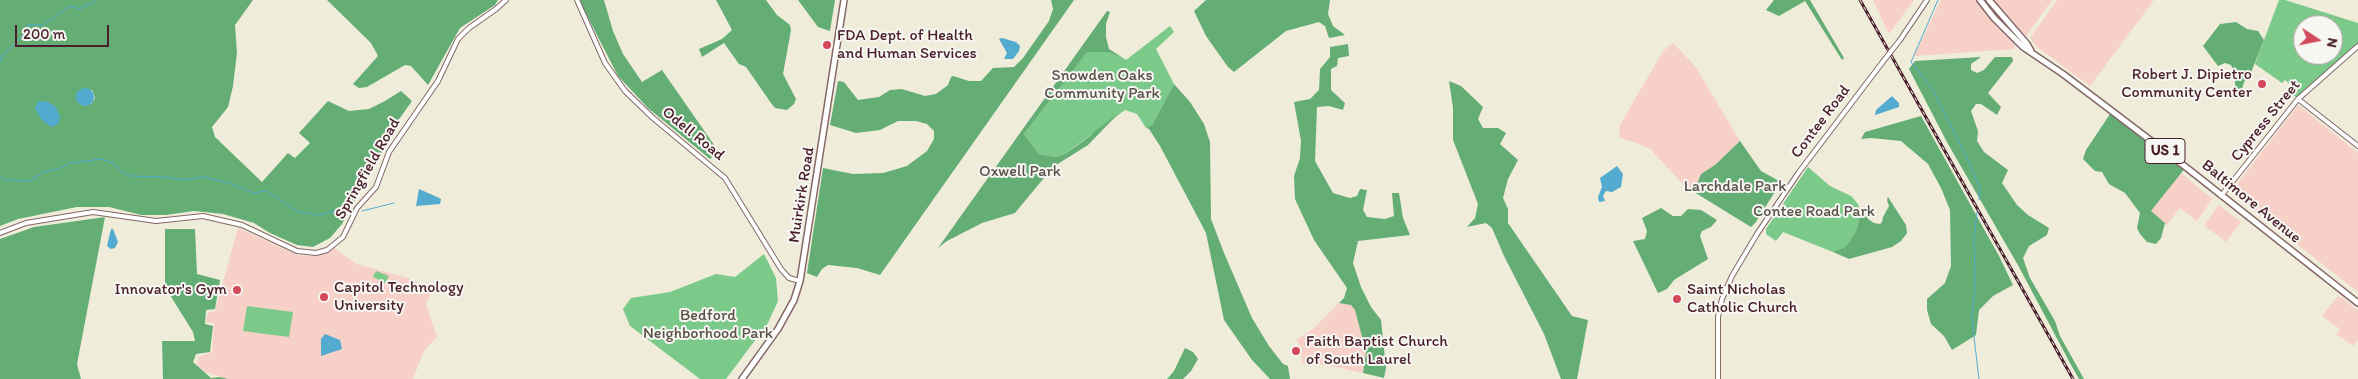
<!DOCTYPE html>
<html>
<head>
<meta charset="utf-8">
<style>
  body { margin:0 }
  #map { position:relative; width:2358px; height:379px; overflow:hidden; background:#efecda; font-family:Itim,sans-serif }
  canvas { display:block }
  .north { position:absolute; left:2293px; top:15px; width:50px; height:50px; box-sizing:border-box; background:#f6f6f2; border:1px solid #b1a0a2; border-radius:50%; rotate:101deg; font-size:14px; font-weight:700; line-height:20px; text-align:center; color:#4a1f2b }
  .north::after { content:''; display:block; margin:auto; width:18px; height:22px; background:#d1495b; clip-path:polygon(50% 0,100% 100%,50% 72%,0 100%) }
  .scale { position:absolute; left:15px; top:25px; width:94px; height:22px; box-sizing:border-box; border:2px solid #4a1f2b; border-top:0; padding-left:6px; font-size:15px; line-height:18px; white-space:nowrap; color:#4a1f2b; -webkit-text-stroke:4px #f6f6f2; paint-order:stroke }
</style>
</head>
<body>
<div id="map">
<canvas width="2358" height="379"></canvas>
<div class="north">N</div>
<div class="scale">200 m</div>
</div>
<script>
const c = document.querySelector('canvas').getContext('2d');
c.lineJoin = 'round';
function fill(path, color) { c.fillStyle = color; c.fill(path, 'evenodd'); }
const toPath = rows => new Path2D(rows.map(r => 'M' + r).join(''));
function trace(path, color, width, dash) { c.strokeStyle = color; c.lineWidth = width; c.lineCap = dash ? 'butt' : 'round'; c.setLineDash(dash || []); c.stroke(path); }
function write(font, color, halo, rows, align = 'center') {
  c.font = font + ' Itim,sans-serif'; c.lineWidth = 4; c.setLineDash([]); c.textBaseline = 'middle'; c.strokeStyle = halo; c.fillStyle = color; for (const [text, x, y, turn = 0] of rows) {
    c.save(); c.translate(x, y); c.rotate((+turn || 0) * Math.PI / 180); c.textAlign = isNaN(turn) ? turn : align; if (halo) c.strokeText(text, 0, 0); c.fillText(text, 0, 0); c.restore();
  }
}
fill(toPath([
  [1873,0,1914,0,1889,34],
  [1941,0,1975,0,2015,44,2014,49,1914,56],
  [1991,0,2052,0,2024,39],
  [2057,0,2154,0,2090,86,2037,47,2030,38],
  [1673,43,1695,66,1740,141,1715,165,1701,174,1694,192,1683,184,1650,149,1637,143,1619,138,1620,125,1663,51],
  [2298,105,2358,153,2358,292,2231,192],
  [2181,173,2212,199,2197,221,2180,208,2167,225,2151,211],
  [2219,205,2241,222,2226,242,2204,225],
  [238,228,298,255,309,256,334,248,356,264,408,278,433,289,426,304,437,337,424,351,413,379,228,379,203,371,197,364,199,357,212,352,214,323,206,322,208,312,215,311],
  [2337,297,2341,297,2358,311,2358,340,2353,346,2336,334,2340,329,2322,316],
  [1345,302,1351,305,1355,309,1366,352,1363,373,1326,365,1303,364,1297,339,1313,329,1339,303]
]), '#f7d1c8');
fill(toPath([
  [2279,0,2285,0,2358,23,2358,44,2298,99,2290,92,2292,86,2285,80,2282,83,2255,64],
  [2303,25,2333,25,2333,55,2303,55],
  [1170,26,1174,32,1156,49,1174,84,1152,125,1146,128,1137,114,1125,110,1065,154,1055,157,1039,154,1024,134,1087,51,1108,52,1126,60],
  [1808,167,1830,186,1851,196,1858,204,1861,213,1856,231,1846,248,1833,252,1783,232,1776,241,1766,234,1766,229],
  [764,254,776,278,778,301,768,323,726,379,700,379,630,326,623,309,631,298,670,292,716,274,735,277],
  [376,271,389,276,385,283,373,277],
  [247,306,293,312,289,337,243,331]
]), '#7bca8a');
fill(toPath([
  [0,0,253,0,235,25,237,53,233,86,228,107,212,127,215,137,262,182,288,153,295,158,310,143,299,133,328,101,349,111,369,109,385,101,401,91,412,101,390,132,383,150,342,224,330,238,313,247,297,245,270,233,254,223,223,214,194,211,166,215,141,215,109,207,77,207,18,219,0,226],
  [92,90,95,98,91,104,84,106,79,103,76,95],
  [327,0,498,0,495,5,460,28,428,85,411,66,405,65,367,87,359,88,353,84,378,56,371,43],
  [579,0,604,0,613,31,623,54,642,82,662,70,719,152,710,159,648,108,618,76],
  [716,0,766,0,777,15,790,25,791,30,783,74,796,99,794,104,787,110,775,108,771,103,746,67,739,64,724,43,702,57,699,49,722,39,732,30],
  [798,0,835,0,830,31,818,27],
  [1051,0,1074,0,880,275,857,268,828,265,822,269,817,277,807,273,823,168,853,174,883,173,907,166,927,151,934,139,934,131,927,124,916,121,898,121,880,130,856,133,830,125,838,81,844,82,858,100,879,97,890,90,902,89,925,96,936,94,948,85,951,77,953,76,969,81,981,81,993,68,1014,67,1023,58,1049,21,1053,9],
  [1206,0,1330,0,1328,14,1333,26,1345,35,1329,38,1325,26,1319,22,1286,31,1234,72,1228,67,1206,36,1194,11],
  [1774,0,1810,0,1844,58,1842,60,1805,1,1779,16,1766,10],
  [1107,11,1110,12,1106,24,1106,37,1109,49,1126,60,1108,52,1087,52,1024,134,1039,154,1055,157,1065,154,1078,145,1090,136,1095,131,1119,113,1088,145,1053,167,1015,213,982,223,947,241,938,248],
  [2236,22,2247,29,2258,31,2264,40,2250,75,2244,82,2242,89,2238,89,2235,87,2235,75,2231,65,2225,63,2218,66,2203,46,2220,24],
  [1348,44,1349,56,1338,58,1337,66,1331,69,1331,90,1345,103,1343,110,1329,106,1317,107,1315,161,1333,193,1350,198,1357,196,1360,189,1367,190,1363,210,1367,217,1385,219,1394,216,1392,193,1399,193,1403,218,1410,235,1358,241,1353,263,1361,287,1371,307,1381,320,1386,368,1384,378,1363,373,1366,352,1355,310,1351,305,1339,303,1344,298,1347,288,1314,240,1295,199,1294,176,1300,158,1301,141,1294,102,1310,99,1319,90,1320,69,1330,57,1330,47],
  [1981,57,1971,64,1971,70,1977,73,1984,70,1995,57,2012,57,2013,61,1988,93,2001,107,1997,115,1981,104,1976,104,1971,111,1978,131,1977,141,1984,152,2008,170,2002,183,2017,205,2028,215,2049,228,2047,235,2029,246,2023,258,2030,278,2055,321,2060,336,2084,379,2079,379,2070,363,2019,267,1948,144,1909,69,1915,61],
  [1449,81,1461,86,1483,107,1478,119,1483,128,1498,128,1506,133,1500,144,1518,160,1508,179,1503,198,1508,209,1508,223,1572,316,1588,320,1577,379,1561,379,1544,334,1504,256,1492,228,1486,223,1467,227,1475,218,1478,204,1453,140,1453,108],
  [1174,84,1190,102,1204,124,1210,142,1211,219,1224,253,1252,318,1269,346,1283,364,1288,366,1290,379,1270,379,1252,360,1224,320,1206,233,1160,146,1149,129,1146,128,1152,125],
  [2112,111,2186,167,2151,211,2165,223,2161,238,2156,244,2147,242,2140,234,2137,228,2140,213,2125,193,2109,184,2102,172,2095,171,2083,159,2086,150],
  [1921,116,1999,256,2013,285,1993,296,1979,310,1976,335,1952,350,1944,336,1931,324,1927,310,1927,299,1945,283,1951,266,1950,210,1941,188,1928,164,1901,141,1871,138,1861,139,1865,132],
  [1740,141,1761,171,1781,182,1756,222,1751,227,1694,192,1701,174,1715,165],
  [1888,197,1906,225,1907,233,1901,241,1892,247,1849,259,1833,252,1846,247,1856,231,1861,213,1864,212,1869,213,1868,219,1874,223,1880,224,1882,222,1883,217,1889,206,1887,200],
  [1661,208,1673,216,1681,216,1688,209,1701,210,1717,220,1711,227,1702,231,1700,236,1708,259,1674,280,1667,289,1658,293,1633,241,1645,239,1647,231,1642,218],
  [105,217,77,364,81,379,0,379,0,239,34,227],
  [195,229,197,274,220,280,215,309,206,310,205,324,213,326,210,352,196,354,193,362,211,378,220,377,228,379,163,379,162,341,195,341,193,332,165,287,165,229],
  [1185,348,1193,352,1198,359,1191,371,1183,379,1167,379,1174,371]
]), '#64ae76');
fill(toPath([
  [1002,38,1016,42,1020,46,1019,51,1013,59,1004,59,1007,53,999,39],
  '76 97a9 9 0 1 1 18 0a9 9 0 1 1-18 0Z',
  [1892,96,1899,103,1899,107,1875,115,1876,110],
  [38,101,48,102,56,107,60,117,58,124,51,127,41,119,35,108],
  [1617,166,1623,174,1621,187,1612,192,1606,191,1603,196,1605,201,1599,202,1598,197,1602,187,1600,178],
  [419,189,437,197,441,199,440,204,416,206],
  [111,229,113,229,118,242,115,248,111,249,107,246],
  [325,334,340,340,342,349,321,356,321,339]
]), '#53abd0');
trace(toPath([
  [1938,0,1911,62,1931,87,1965,154,1980,188,1979,200],
  [0,62,2,56,25,33,28,25,43,25,70,6,80,9,84,6,90,5,95,0],
  [0,177,4,180,29,181,44,172,58,169,71,163,101,159,113,163,122,172,130,176,165,177,183,180,203,177,229,183,253,193,266,191,299,212,320,215,341,209,351,210],
  [362,211,394,203],
  [1977,212,1974,238,1975,284,1972,320,1979,379]
]), '#53abd0', 1);
const minor = toPath([
  [577,0,605,63,625,91,653,118,725,178,781,269,789,278,800,281],
  [1900,40,1927,0],
  [2298,99,2358,146],
  [2221,196,2298,99,2358,46],
  [0,233,26,223,93,212,156,221,203,216,242,225,297,251,316,253,327,250,343,237,357,208,376,187,389,152,438,81,458,39,469,28,496,9,506,0],
  [1718,379,1718,317,1722,299,1732,276,1757,234,1799,172,1885,59]
]);
const major = toPath([
  [1980,0,1994,18,2023,47,2063,74,2187,168,2358,303],
  [1989,0,2027,44,2031,51],
  [742,379,778,329,794,300,800,281,844,0]
]);
trace(minor, '#846768', 6);
trace(major, '#846768', 8);
trace(minor, '#fff', 4);
trace(major, '#fff', 5);
const rail = toPath([
  [1860,0,2073,379]
]);
trace(rail, '#4a1f2b', 3);
trace(rail, '#f6f6f2', 1, [4]);
const minorBridge = toPath([
  [1885,59,1900,40]
]);
trace(minorBridge, '#846768', 6, []);
trace(minorBridge, '#fff', 4);
for (const [x, y, r, color] of [
  [827,45,5,"#d1495b"],
  [2262,84,5,"#d1495b"],
  [237,290,5,"#d1495b"],
  [324,297,5,"#d1495b"],
  [1677,299,5,"#d1495b"],
  [1296,351,5,"#d1495b"]
]) { const dot = new Path2D(); dot.arc(x, y, r, 0, 2 * Math.PI); c.fillStyle = color; c.fill(dot); trace(dot, '#f6f6f2', 2); }
for (const [x, y, w] of [
  [2165,151,40]
]) { const box = new Path2D(); box.roundRect(x - w / 2, y - 12.5, w, 25, 4); c.fillStyle = '#f6f6f2'; c.fill(box); trace(box, '#4a1f2b', 1); }
write('bold 15px', '#4a1f2b', null, [
  ["US 1",2165,151]
]);
write('16px', '#4a1f2b', '#f6f6f2', [
  ["FDA Dept. of Health",837,36],
  ["and Human Services",837,54],
  ["Robert J. Dipietro",2252,75,"right"],
  ["Community Center",2252,93,"right"],
  ["Capitol Technology",334,288],
  ["University",334,306],
  ["Innovator's Gym",227,290,"right"],
  ["Saint Nicholas",1687,290],
  ["Catholic Church",1687,308],
  ["Faith Baptist Church",1306,342],
  ["of South Laurel",1306,360]
], 'left');
write('16px', '#595248', '#f6f6f2', [
  ["Snowden Oaks",1102,76],
  ["Community Park",1102,94],
  ["Oxwell Park",1020,172],
  ["Larchdale Park",1735,187],
  ["Contee Road Park",1814,212],
  ["Bedford",708,316],
  ["Neighborhood Park",708,334]
]);
write('16px', '#4a1f2b', '#f6f6f2', [
  ["Cypress Street",2266,121,-51],
  ["Contee Road",1821,122,-53],
  ["Odell Road",693,134,39],
  ["Springfield Road",368,169,-60],
  ["Muirkirk Road",802,195,-81],
  ["Baltimore Avenue",2251,202,39]
]);
</script>
</body>
</html>
